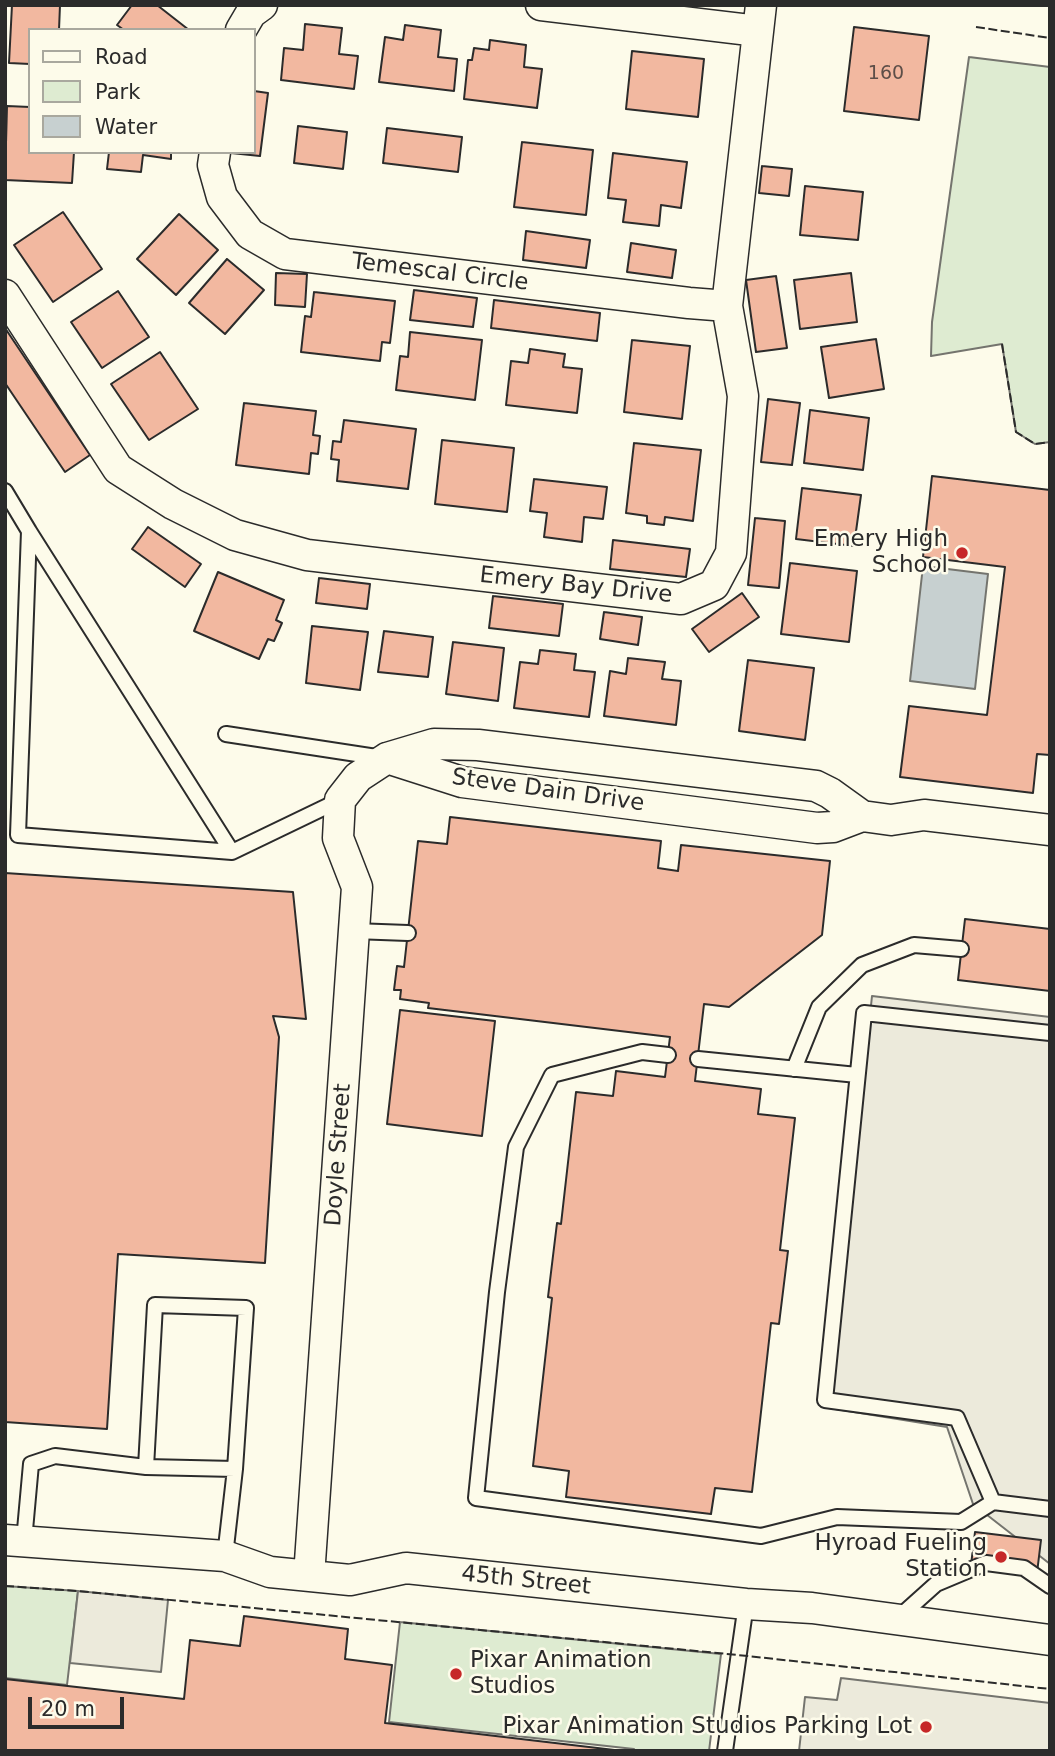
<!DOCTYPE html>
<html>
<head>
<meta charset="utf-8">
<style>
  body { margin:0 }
  #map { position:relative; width:1055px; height:1756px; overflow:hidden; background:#fdfbea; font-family:"DejaVu Sans",sans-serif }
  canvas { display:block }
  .frame { position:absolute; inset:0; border:7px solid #2b2b2b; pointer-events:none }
  .legend { position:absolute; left:28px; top:28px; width:228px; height:126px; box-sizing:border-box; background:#fdfbea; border:2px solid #a9a89e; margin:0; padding:9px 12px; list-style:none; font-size:21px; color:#2b2b2b }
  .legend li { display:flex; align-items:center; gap:14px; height:35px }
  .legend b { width:35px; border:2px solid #a9a89e }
  .scale { position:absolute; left:28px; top:1697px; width:96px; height:32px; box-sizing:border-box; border:4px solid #2b2b2b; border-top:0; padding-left:9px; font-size:21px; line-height:24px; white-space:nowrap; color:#2b2b2b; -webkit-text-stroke:5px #fdfbea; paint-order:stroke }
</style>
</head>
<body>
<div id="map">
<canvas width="1055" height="1756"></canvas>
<div class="frame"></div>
<ul class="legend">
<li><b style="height:9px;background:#fdfbea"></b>Road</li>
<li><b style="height:19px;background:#deebd1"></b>Park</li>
<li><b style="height:19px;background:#c7d0d0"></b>Water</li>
</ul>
<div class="scale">20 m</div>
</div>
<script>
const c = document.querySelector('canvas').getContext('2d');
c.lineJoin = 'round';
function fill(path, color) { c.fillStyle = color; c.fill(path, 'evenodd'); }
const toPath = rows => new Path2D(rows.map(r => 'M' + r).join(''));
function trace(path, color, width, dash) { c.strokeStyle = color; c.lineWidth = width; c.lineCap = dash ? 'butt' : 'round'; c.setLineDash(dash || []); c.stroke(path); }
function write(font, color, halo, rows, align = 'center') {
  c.font = font + ' "DejaVu Sans",sans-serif'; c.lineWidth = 5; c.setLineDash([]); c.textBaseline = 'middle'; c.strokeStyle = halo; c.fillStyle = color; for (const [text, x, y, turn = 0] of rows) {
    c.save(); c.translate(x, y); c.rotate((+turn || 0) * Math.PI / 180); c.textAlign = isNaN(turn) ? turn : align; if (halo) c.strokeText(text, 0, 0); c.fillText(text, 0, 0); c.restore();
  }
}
const green = toPath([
  [969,57,1050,67,1050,442,1035,444,1016,432,1002,344,931,356,932,322,969,57],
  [5,1586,78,1591,67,1685,5,1678,5,1586],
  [400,1622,721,1654,709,1751,635,1751,634,1749,389,1722,400,1622]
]);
fill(green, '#deebd1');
trace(green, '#74746e', 2);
const parking = toPath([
  [872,996,1050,1017,1050,1564,973,1504,947,1427,829,1408,872,996],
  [78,1591,168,1600,161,1672,70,1663,78,1591],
  [841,1678,1050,1703,1050,1751,799,1751,805,1697,837,1700,841,1678]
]);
fill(parking, '#eceadb');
trace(parking, '#74746e', 2);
const water = toPath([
  [923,566,988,574,975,689,910,681,923,566]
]);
fill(water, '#c7d0d0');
trace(water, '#74746e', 2);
const building = toPath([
  [12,5,60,5,59,30,30,30,30,64,9,63,12,5],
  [132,5,157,5,189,30,124,30,117,25,132,5],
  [305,24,342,28,339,54,358,56,354,89,281,80,284,48,303,50,305,24],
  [405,25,441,30,438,57,457,59,454,91,379,82,385,37,403,40,405,25],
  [854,27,929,36,919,120,844,111,854,27],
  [490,40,526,45,524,67,542,69,537,108,464,99,468,60,472,60,474,48,489,50,490,40],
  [632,51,704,59,698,117,626,109,632,51],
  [254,91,268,93,260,156,231,153,254,152,254,91],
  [7,106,30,107,30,152,74,152,72,183,5,180,7,106],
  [298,126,347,132,343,169,294,163,298,126],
  [387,128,462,137,458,172,383,163,387,128],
  [522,142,593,150,586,215,514,207,522,142],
  [109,152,171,152,171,159,143,155,141,172,107,169,109,152],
  [613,153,687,162,681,208,661,205,659,226,623,222,626,200,608,198,613,153],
  [762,166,792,169,789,196,759,193,762,166],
  [805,186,863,192,858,240,800,235,805,186],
  [63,212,102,269,53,302,14,245,63,212],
  [179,214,218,250,176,295,137,259,179,214],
  [526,231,590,240,586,268,523,260,526,231],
  [631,243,676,250,672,278,627,272,631,243],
  [227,259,264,290,225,334,189,303,227,259],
  [276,273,307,274,305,307,275,305,276,273],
  [851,273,857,322,800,329,794,280,851,273],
  [776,276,787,348,756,352,746,280,776,276],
  [414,290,477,298,473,327,410,320,414,290],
  [118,291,149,337,102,368,71,322,118,291],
  [314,292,395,301,390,343,382,342,380,361,301,352,305,316,311,317,314,292],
  [494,300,600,313,597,341,491,328,494,300],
  [5,328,90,455,65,472,5,383,5,328],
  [410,332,482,340,475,400,396,390,400,356,408,357,410,332],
  [876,339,884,389,829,398,821,347,876,339],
  [632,340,690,346,682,419,624,412,632,340],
  [530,349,565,354,563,367,582,369,577,413,506,405,511,361,528,363,530,349],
  [160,352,198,409,149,440,111,384,160,352],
  [768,399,800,403,792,465,761,462,768,399],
  [244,403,316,411,313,435,320,436,318,454,311,453,309,474,236,465,244,403],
  [810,410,869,418,863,470,804,463,810,410],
  [344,420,416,429,408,489,337,481,339,460,331,459,333,441,341,442,344,420],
  [442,440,514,448,507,512,435,504,442,440],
  [634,443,701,450,693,521,665,517,664,525,647,523,647,516,626,513,634,443],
  [932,476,1050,490,1050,755,1037,754,1033,793,900,777,909,706,987,715,1005,567,923,557,932,476],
  [534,479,607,487,603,519,584,517,582,542,544,537,547,513,530,511,534,479],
  [802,488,861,495,854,546,796,539,802,488],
  [755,518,785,521,779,588,748,585,755,518],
  [148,527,201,564,185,587,132,549,148,527],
  [613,540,690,549,686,577,610,569,613,540],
  [790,563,857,571,849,642,781,634,790,563],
  [218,572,284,600,276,620,282,623,274,641,268,639,259,659,194,631,218,572],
  [319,578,370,584,367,609,316,603,319,578],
  [742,593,759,617,709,652,692,629,742,593],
  [493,596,563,604,559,636,489,628,493,596],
  [604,612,642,617,638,645,600,639,604,612],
  [312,626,368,632,360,690,306,683,312,626],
  [384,631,433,637,428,677,378,672,384,631],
  [453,642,504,648,498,701,446,694,453,642],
  [540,650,576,654,574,670,595,672,589,717,514,708,520,662,538,664,540,650],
  [628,658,665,662,662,679,681,681,676,725,604,716,610,671,626,674,628,658],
  [748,660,814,668,805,740,739,731,748,660],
  [450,817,661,841,658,868,678,871,681,845,830,861,822,935,729,1007,704,1004,695,1081,761,1089,758,1114,795,1118,780,1250,788,1251,779,1324,771,1323,752,1492,715,1488,711,1514,566,1497,569,1471,533,1466,552,1298,548,1297,557,1223,561,1224,576,1092,613,1096,616,1071,665,1077,670,1037,428,1008,429,1003,400,999,401,990,394,990,397,966,404,967,418,841,447,844,450,817],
  [5,873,293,892,306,1019,273,1016,279,1037,265,1263,118,1254,107,1429,5,1422,5,873],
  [965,919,1050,929,1050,991,958,980,965,919],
  [400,1010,495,1021,482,1136,387,1124,400,1010],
  [975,1532,1041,1540,1037,1573,971,1565,975,1532],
  [244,1616,348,1629,345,1659,392,1665,385,1723,623,1751,5,1751,5,1679,184,1699,190,1640,240,1646,244,1616]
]);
fill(building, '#f2b8a0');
trace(building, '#2b2b2b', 2);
const lane = toPath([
  [5,491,29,531],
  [226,734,383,758],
  [232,852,18,835,29,531,232,852,340,800],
  [354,931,408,933],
  [1050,1033,864,1013,825,1400,957,1418,993,1502,1050,1509],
  [668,1055,642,1052,552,1075,516,1147,497,1292,476,1498,761,1536,837,1517,961,1522,993,1502],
  [698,1059,857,1075],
  [794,1069,819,1007,862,965,914,945,961,949],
  [24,1541,31,1464,55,1456,146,1467],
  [225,1556,235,1469,246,1308,155,1305,146,1467,235,1469],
  [897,1619,936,1584,986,1563,1024,1568,1050,1586],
  [725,1751,746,1604]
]);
const street = toPath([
  [541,5,758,31],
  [241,30,251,13,262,5],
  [215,152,213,165,222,197,250,234,285,254,689,303,727,306],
  [5,295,118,469,173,504,235,535,307,555,681,599,714,585,731,553,743,396,727,306,761,5],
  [387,758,462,782,817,828,833,827,862,816,891,820,924,815,1050,830],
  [5,1540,225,1556,270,1572,350,1580,406,1568,746,1604,812,1608,1050,1640],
  [309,1576,357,887,338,838,340,800,358,777,387,758,434,744,478,745,816,786,830,793,862,816]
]);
trace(lane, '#2b2b2b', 18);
trace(street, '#2b2b2b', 33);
trace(lane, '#fdfbea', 14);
trace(street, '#fdfbea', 30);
trace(toPath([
  [976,27,1050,38],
  [1002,344,1016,432,1035,444,1050,442],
  [5,1586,78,1591,738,1655,1050,1689]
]), '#2b2b2b', 2, [9, 3.5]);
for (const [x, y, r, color] of [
  [962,553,7,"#c62828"],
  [1001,1557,7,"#c62828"],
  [456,1674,7,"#c62828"],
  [926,1727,7,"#c62828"]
]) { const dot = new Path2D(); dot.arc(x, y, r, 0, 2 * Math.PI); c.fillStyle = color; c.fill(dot); trace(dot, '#fdfbea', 2.5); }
write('19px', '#5d4e48', null, [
  ["160",886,74]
]);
write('23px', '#2b2b2b', '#fdfbea', [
  ["Temescal Circle",440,273,7],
  ["Emery Bay Drive",576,586,6],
  ["Steve Dain Drive",548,791,8],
  ["Doyle Street",339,1155,-86],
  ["45th Street",526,1581,6]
]);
write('23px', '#2b2b2b', '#fdfbea', [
  ["Emery High",948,540],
  ["School",948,566],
  ["Hyroad Fueling",987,1544],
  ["Station",987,1570],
  ["Pixar Animation",470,1661,"left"],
  ["Studios",470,1687,"left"],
  ["Pixar Animation Studios Parking Lot",912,1727]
], 'right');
</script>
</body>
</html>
